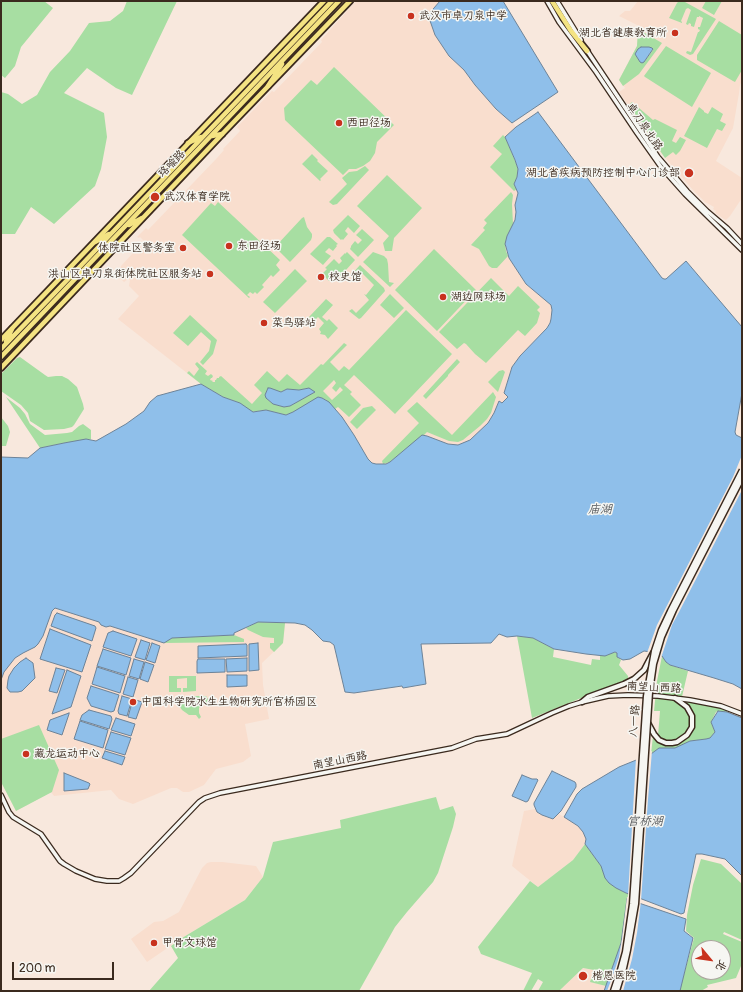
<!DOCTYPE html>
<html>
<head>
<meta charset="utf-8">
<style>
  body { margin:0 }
  #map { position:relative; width:743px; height:992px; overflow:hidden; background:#f8e8dd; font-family:Pangolin,"LXGW WenKai TC",sans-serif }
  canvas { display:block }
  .frame { position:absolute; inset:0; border:2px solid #3b2a1e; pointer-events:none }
  .north { position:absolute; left:691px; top:940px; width:40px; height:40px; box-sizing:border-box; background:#f6f6f2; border:1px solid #aba49d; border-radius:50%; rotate:119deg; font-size:11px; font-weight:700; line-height:16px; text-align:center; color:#3b2a1e }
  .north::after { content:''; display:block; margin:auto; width:14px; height:18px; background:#c8321e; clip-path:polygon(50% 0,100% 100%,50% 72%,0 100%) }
  .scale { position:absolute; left:12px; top:962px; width:102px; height:18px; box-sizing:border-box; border:2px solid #3b2a1e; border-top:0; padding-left:5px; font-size:12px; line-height:14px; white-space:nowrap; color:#3b2a1e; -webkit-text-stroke:3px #f6f6f2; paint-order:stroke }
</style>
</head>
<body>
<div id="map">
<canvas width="743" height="992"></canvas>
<div class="frame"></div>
<div class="north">北</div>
<div class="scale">200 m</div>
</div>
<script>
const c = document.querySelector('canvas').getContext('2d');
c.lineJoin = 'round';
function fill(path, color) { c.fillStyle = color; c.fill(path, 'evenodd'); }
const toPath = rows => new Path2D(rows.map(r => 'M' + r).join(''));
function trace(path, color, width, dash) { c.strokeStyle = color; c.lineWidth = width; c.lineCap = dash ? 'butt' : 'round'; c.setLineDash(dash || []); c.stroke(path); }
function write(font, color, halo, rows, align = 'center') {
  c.font = font + ' Pangolin,"LXGW WenKai TC",sans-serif'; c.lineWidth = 3; c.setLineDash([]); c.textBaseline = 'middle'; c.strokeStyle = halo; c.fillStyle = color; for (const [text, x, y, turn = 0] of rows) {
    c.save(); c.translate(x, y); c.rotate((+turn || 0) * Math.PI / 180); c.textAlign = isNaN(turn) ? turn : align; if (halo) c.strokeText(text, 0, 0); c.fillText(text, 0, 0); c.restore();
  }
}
fill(toPath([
  [356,1,440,1,428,15,435,35,449,56,464,70,475,85,496,109,513,123,516,127,505,137,514,184,518,193,515,205,516,215,506,251,509,258,526,284,551,305,552,310,551,319,548,326,520,356,512,367,504,393,508,397,502,403,499,401,494,413,488,423,476,435,465,443,458,445,453,445,443,443,425,435,386,464,376,464,372,463,368,459,346,422,329,402,284,415,240,403,201,384,118,319,139,296,129,286,130,280,128,279,124,282,118,276,120,271,121,266,144,241,140,237,139,238,137,237,146,228,148,230,217,158,224,150,223,149,240,131,237,127,272,91,274,92,322,42,321,40],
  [638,1,742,1,742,80,740,85,739,93,733,128,716,161,742,178,742,198,730,216,726,220,724,219,715,213,716,211,713,209,714,207,705,202,692,189,668,161,661,153,619,92,625,88,619,80,637,46,639,26,619,16,625,11,630,11],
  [49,606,286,617,283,643,262,663,263,685,269,719,245,724,251,756,243,762,216,769,204,785,189,792,183,792,177,788,171,788,133,804,119,799,111,790,54,796,51,792,16,811,1,782,1,667],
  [535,809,537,812,542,815,551,819,553,819,559,814,564,817,580,828,586,836,586,839,585,844,573,860,538,887,512,866,524,811],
  [211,862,222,862,256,866,263,877,245,900,182,938,147,962,131,939,154,922,163,921,179,912,202,868,207,863],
  [583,968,594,970,591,982,606,986,604,991,559,991]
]), '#f9dece');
fill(toPath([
  [1,1,44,1,53,8,21,47,15,66,5,78,1,75],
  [127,1,177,1,132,95,116,88,87,68,64,93,104,113,107,137,101,169,95,186,54,224,31,207,15,234,1,234,1,92,8,94,22,104,37,95,50,72,70,51,89,23,110,21,123,11],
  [706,1,722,1,714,15,702,8],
  [678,2,685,2,716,19,693,54,690,55,686,53,687,51,691,52,698,32,699,32,700,30,698,29,698,27,700,27,703,18,699,16,699,17,697,17,694,27,691,26,691,24,689,23,688,25,686,24,691,10,688,8,686,9,681,21,682,22,682,23,669,18,677,3],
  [719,21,742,35,742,70,735,82,733,81,697,60,697,55],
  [638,29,662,43,639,74,623,86,619,80,637,46],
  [643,47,653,49,653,50,644,62,640,62,635,54,640,48],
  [666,46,711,73,692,107,645,77,644,76],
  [334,67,394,125,377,142,375,153,370,161,363,166,356,169,349,169,343,175,285,120,284,108,311,80,317,85],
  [632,102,653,120,655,119,677,130,672,141,676,143,680,137,686,140,680,151,676,155,673,152,665,158,629,105],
  [699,107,704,111,704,112,708,114,712,107,723,114,720,121,726,124,722,131,717,129,707,148,684,136],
  [503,135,505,137,516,163,518,169,517,177,514,184,517,189,514,191,490,167,502,154,493,146],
  [312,154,318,160,317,161,328,171,320,179,321,180,320,181,302,164],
  [365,166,369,170,337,204,333,205,329,202,347,184,342,178,349,172,357,171],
  [387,175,422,208,394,238,392,251,385,251,383,243,389,236,357,206],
  [511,192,513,195,512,204,513,224,507,236,505,244,506,251,508,256,497,268,492,268,489,266,479,249,471,245,485,230,483,228,487,223,484,220],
  [218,202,280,260,276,265,280,270,273,277,271,275,262,285,264,287,257,294,255,292,253,294,250,292,247,295,250,297,249,298,182,235,211,203,215,206],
  [348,215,360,226,354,233,348,227,345,231,348,234,343,240,342,239,341,240,334,233,333,230],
  [304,217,307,227,312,234,312,237,311,240,290,262,275,247,302,218],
  [362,229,374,240,358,257,350,249,351,247,351,246,355,241,358,244,362,240,356,235],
  [327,237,330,237,338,244,336,245,337,246,333,251,329,248,325,252,331,256,323,265,310,254],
  [434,249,476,290,437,331,395,290],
  [347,252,355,260,336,281,332,277,329,281,322,274,327,269,325,268,334,259,339,264,342,261,340,258,345,253,345,254],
  [373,252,384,256,387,259,388,264,389,282,394,283,390,287,363,262],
  [360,265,384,288,385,291,361,318,359,319,349,311,352,309,356,313,369,300,364,294,366,295,374,285,363,274,358,274,353,277,351,275],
  [295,269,307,281,275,313,263,302],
  [491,278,509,296,518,286,540,307,537,310,540,313,537,323,525,336,518,330,486,363,475,354,466,344,464,343,457,349,439,332],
  [390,294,404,308,394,318,380,305],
  [326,299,333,305,322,317,327,321,329,319,338,328,328,339,325,335,320,334,321,332,319,329,324,323,318,317,314,321,309,317],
  [406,310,452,354,395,414,354,375,344,385,352,392,350,394,361,405,349,417,338,407,335,409,326,400,320,397,293,412,286,415,266,410,251,412,240,403,223,397,201,384,187,373,189,371,194,376,199,369,195,364,197,362,207,371,205,374,208,376,211,374,213,376,212,378,211,378,210,380,213,381,212,382,215,382,215,380,216,380,217,378,219,378,219,377,221,376,252,404,262,393,254,385,267,371,279,382,287,374,300,385,321,364,323,365,344,343,347,345,330,362,339,371,344,366,349,370],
  [334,380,336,383,332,388,336,392,340,387,343,390,332,400,323,391],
  [268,388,281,392,287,389,300,390,307,388,315,392,290,406,286,407,280,406,273,404,268,400,265,395],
  [190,315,217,340,213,354,203,365,200,362,209,351,211,341,201,332,188,346,173,333],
  [20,357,45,375,48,377,56,376,62,376,68,379,77,387,83,404,84,409,74,425,72,427,64,429,44,430,30,421,28,413,21,405,1,391,1,374,17,358],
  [457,359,460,362,448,375,448,376,426,399,423,396],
  [503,370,505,372,498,392,488,382,499,371],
  [493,392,496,397,491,413,487,419,480,426,463,440,458,442,449,441,427,432,424,435,421,437,390,462,383,464,382,461,419,423,407,411,417,402,452,435],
  [6,397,20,408,25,414,30,424,45,435,67,433,72,432,79,426,83,424,91,430,91,439,64,443,40,448],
  [372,406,376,410,357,429,350,422,363,408],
  [1,417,8,426,10,432,6,446,1,446],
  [258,622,285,623,283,643,274,652,270,648,270,643,274,643,274,638,263,637,248,630,246,628],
  [234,635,244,639,244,642,164,643,172,638],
  [517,636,533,638,554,649,553,657,591,665,592,659,600,660,600,655,607,655,613,652,616,653,617,653,617,657,621,660,619,665,628,676,628,679,532,718],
  [662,656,666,662,670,665,688,671,681,701,718,707,727,709,727,712,718,711,716,712,711,722,715,732,710,738,706,739,690,741,675,748,658,749,651,754,653,736,658,736,660,711,654,711,657,681],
  [169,676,196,676,196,691,183,692,183,688,187,688,187,678,177,679,177,688,181,688,181,692,169,692],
  [190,696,206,696,208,699,207,703,202,704,199,708,199,713,201,717,199,719,196,715,189,715,182,710,178,704,173,703,177,699],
  [39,725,59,770,52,792,16,811,1,782,1,739],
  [436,797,440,810,453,806,456,814,453,827,438,873,433,882,407,912,395,927,359,991,149,991,178,958,171,946,182,938,245,900,263,877,273,842,341,828,340,820],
  [585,844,601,866,607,880,616,888,628,894,627,906,621,943,606,986,590,982,594,970,583,968,559,991,538,991,543,982,538,979,531,991,523,991,532,973,481,954,478,947,530,881,538,887,573,860],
  [701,859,721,864,742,884,742,940,724,932,723,934,742,942,742,966,741,966,736,978,707,985,708,987,701,991,683,991,680,990,682,982,694,938,686,931,687,915,693,885],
  [699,948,723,948,723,972,699,972]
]), '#a7dea2');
const water = toPath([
  [440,1,503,1,558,92,512,123,496,109,475,85,464,70,449,56,435,35,428,15,440,1],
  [641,47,649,47,652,48,653,49,644,62,642,63,640,62,635,54,638,49,641,47],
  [538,112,662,278,664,279,666,279,686,261,742,327,742,393,735,432,736,435,742,438,742,689,733,684,714,678,670,665,666,662,662,656,651,652,644,651,630,659,623,660,617,657,617,653,615,652,605,656,586,654,554,649,533,638,517,636,507,637,499,634,491,643,421,644,426,684,403,688,402,686,354,693,345,692,334,645,330,642,323,641,312,630,305,625,295,623,258,622,234,633,234,635,172,638,164,643,110,626,106,627,101,625,99,622,55,608,52,611,43,636,38,644,35,647,23,653,15,658,4,672,1,680,1,457,28,458,40,448,64,443,86,439,96,441,126,424,144,411,150,402,157,396,201,384,223,397,240,403,253,412,266,410,286,415,293,412,318,397,322,398,329,402,342,417,354,435,368,459,372,463,376,464,386,464,390,462,422,435,427,436,448,444,458,445,470,440,488,423,494,413,499,401,502,403,508,397,504,393,512,367,520,356,547,328,550,323,551,319,552,310,551,305,526,284,509,258,506,247,505,244,507,236,515,220,516,212,515,205,518,193,514,184,517,177,518,169,515,160,505,137,516,127,538,112],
  [268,388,270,388,281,392,287,389,299,390,309,388,315,392,290,406,284,407,273,404,266,398,265,395,268,388],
  [57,613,95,626,96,628,92,641,51,626,55,615,57,613],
  [50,629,91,645,82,672,40,659,50,629],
  [113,631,137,639,131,656,103,647,108,633,113,631],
  [141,640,150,643,145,660,135,657,141,640],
  [152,643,160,646,155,663,146,660,152,643],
  [258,643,259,670,249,671,249,644,258,643],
  [246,644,247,645,247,656,198,658,198,646,246,644],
  [103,649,131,658,126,675,97,666,103,649],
  [26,658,33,663,35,678,22,691,18,692,10,692,7,688,8,680,9,676,14,668,20,662,26,658],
  [247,658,247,671,227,672,226,659,247,658],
  [134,659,144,662,139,679,129,676,134,659],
  [198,659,225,659,225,672,197,673,197,661,198,659],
  [145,662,154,665,148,682,140,679,145,662],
  [97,667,125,676,120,693,92,684,97,667],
  [56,668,65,670,57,693,49,691,56,668],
  [67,670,81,676,71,707,52,714,67,670],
  [227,675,247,675,247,686,227,687,227,675],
  [128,677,138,680,133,697,123,694,128,677],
  [91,686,119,695,114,711,111,712,91,706,87,698,91,686],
  [122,696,132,699,127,716,119,714,118,711,122,696],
  [133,699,142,702,136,719,128,717,133,699],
  [89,710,111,716,112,719,109,729,80,720,82,715,89,710],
  [718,711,727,712,742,718,742,876,725,859,702,854,696,854,684,913,681,914,626,893,616,888,609,883,605,878,601,866,585,844,586,839,583,832,578,826,564,817,577,794,582,789,619,767,651,754,659,748,675,748,690,741,706,739,710,738,715,732,711,722,718,711],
  [69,713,69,714,62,735,47,730,50,720,69,713],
  [116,718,135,724,131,736,111,730,115,720,116,718],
  [80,721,108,730,103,748,74,739,80,721],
  [111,732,131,738,125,755,105,749,111,732],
  [105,751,125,757,122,765,102,758,105,751],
  [552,771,575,782,576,784,576,787,561,811,553,819,542,815,537,812,534,805,534,803,552,771],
  [64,773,89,783,90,784,88,789,64,791,64,773],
  [522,775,532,779,537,779,538,780,528,801,526,802,512,796,522,775],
  [627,899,686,919,684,931,693,938,680,991,604,991,621,943,627,899]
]);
fill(water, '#8fbfea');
trace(water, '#6d8398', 1);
fill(toPath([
  [742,455,742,490,679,612,672,625,661,658,658,656,647,653,657,625,733,477],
  [652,751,648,799,641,901,628,896,636,758],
  [627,897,641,901,637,933,632,959,623,991,607,991,612,978,619,957,622,939]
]), '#f8e8dd');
const tertiary = toPath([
  [547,1,559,22,596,72,637,133,661,167,685,194,742,250],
  [557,1,581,40],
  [586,49,658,157,687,191,707,211,727,228,742,244],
  [1,795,9,812,13,817,41,834,60,861,64,864,76,871,95,879,107,881,119,881,124,878,131,873,199,802,205,798,220,793,452,748,476,739,507,734,552,713,569,706,582,702,608,696,628,695,658,696,690,700,721,706,742,714]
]);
const secondary = toPath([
  [582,702,588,697,624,684,634,679,644,670,653,653],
  [648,723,654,734,659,740,666,743,672,743,677,742,687,735,692,727,692,716,687,707,675,698]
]);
const primary = toPath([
  [1,340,324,1],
  [1,368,226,130,350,1]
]);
const trunk = toPath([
  [552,1,571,31,587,51],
  [268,86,282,64],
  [212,136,222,134],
  [188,143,201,137],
  [129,225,142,218],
  [95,242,109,234],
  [6,341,12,329],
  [1,349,70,277,332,1],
  [1,357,339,1]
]);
trace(tertiary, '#3b2a1e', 6);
trace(secondary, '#3b2a1e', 7);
trace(primary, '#3b2a1e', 8);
trace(trunk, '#3b2a1e', 8);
trace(tertiary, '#f6f6f2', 3.5);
trace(secondary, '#f6f6f2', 4);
trace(primary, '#f4e382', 4.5);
trace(trunk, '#f4e382', 4.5);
const secondaryBridge = toPath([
  [613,991,620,970,625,952,632,904,646,696,654,651,661,630,670,611,742,470],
  [617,991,624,968,628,950,636,904,650,692,654,664,662,637,674,610,742,478]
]);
trace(secondaryBridge, '#3b2a1e', 7, []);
trace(secondaryBridge, '#f6f6f2', 4);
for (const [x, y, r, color] of [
  [411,16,4,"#c8321e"],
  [675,33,4,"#c8321e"],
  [339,123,4,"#c8321e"],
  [689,173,5,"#c8321e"],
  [155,197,5,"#c8321e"],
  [229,246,4,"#c8321e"],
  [183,248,4,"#c8321e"],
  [210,274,4,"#c8321e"],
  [321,277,4,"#c8321e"],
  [443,297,4,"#c8321e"],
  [264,323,4,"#c8321e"],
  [133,702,4,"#c8321e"],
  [26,754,4,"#c8321e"],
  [154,943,4,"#c8321e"],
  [583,976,5,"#c8321e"]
]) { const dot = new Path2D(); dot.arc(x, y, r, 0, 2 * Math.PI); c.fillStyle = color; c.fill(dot); trace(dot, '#f6f6f2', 1.5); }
write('11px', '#3b2a1e', '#f6f6f2', [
  ["武汉市卓刀泉中学",419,16],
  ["湖北省健康教育所",667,33,"right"],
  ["西田径场",347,123],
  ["湖北省疾病预防控制中心门诊部",680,173,"right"],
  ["武汉体育学院",164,197],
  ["东田径场",237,246],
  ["体院社区警务室",175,248,"right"],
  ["洪山区卓刀泉街体院社区服务站",202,274,"right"],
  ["校史馆",329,277],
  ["湖边网球场",451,297],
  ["菜鸟驿站",272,323],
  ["中国科学院水生生物研究所官桥园区",141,702],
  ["藏龙运动中心",34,754],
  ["甲骨文球馆",162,943],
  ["楷恩医院",592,976]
], 'left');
write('11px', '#3b2a1e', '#f6f6f2', [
  ["卓刀泉北路",644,127,56],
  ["珞喻路",172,164,-46],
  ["南望山西路",654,688,3],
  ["八一路",635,721,-86],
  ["南望山西路",340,761,-11]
]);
write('italic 12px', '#54575b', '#f6f6f2', [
  ["庙湖",600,510],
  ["官桥湖",645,822]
]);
</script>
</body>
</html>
